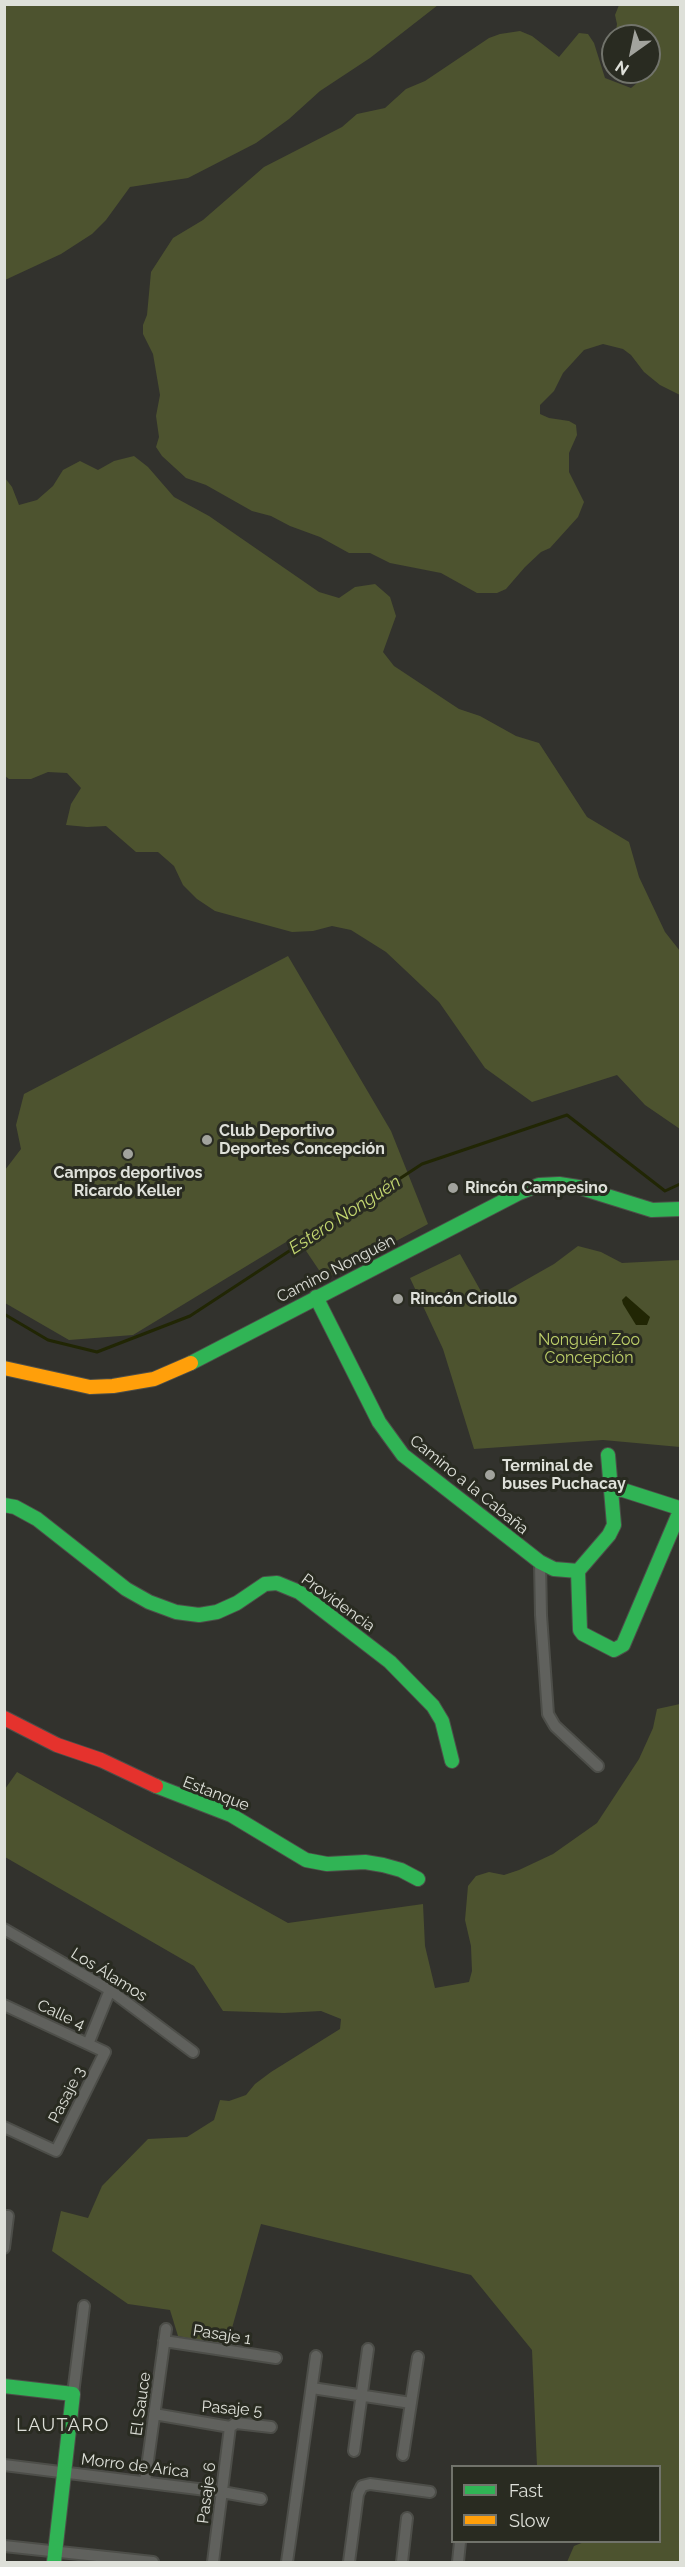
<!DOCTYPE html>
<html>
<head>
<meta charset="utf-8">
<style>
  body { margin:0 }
  #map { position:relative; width:685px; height:2567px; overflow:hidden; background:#32322d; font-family:Raleway,sans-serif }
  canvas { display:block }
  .frame { position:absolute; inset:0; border:6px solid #dee0d9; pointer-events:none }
  .legend { position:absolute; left:451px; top:2465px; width:210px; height:78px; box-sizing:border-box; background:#292b21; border:2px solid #71736b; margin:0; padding:8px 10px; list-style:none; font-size:18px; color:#dee0d9 }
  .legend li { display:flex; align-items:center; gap:12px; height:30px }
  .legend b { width:30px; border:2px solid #71736b }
  .north { position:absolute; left:601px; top:24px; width:60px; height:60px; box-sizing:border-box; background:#292b21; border:2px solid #71736b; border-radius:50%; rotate:213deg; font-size:16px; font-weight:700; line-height:24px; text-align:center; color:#dee0d9 }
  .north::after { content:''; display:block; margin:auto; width:21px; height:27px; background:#a2a39d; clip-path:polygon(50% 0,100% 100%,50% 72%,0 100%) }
</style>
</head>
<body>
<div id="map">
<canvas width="685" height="2567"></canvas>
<div class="frame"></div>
<ul class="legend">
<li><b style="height:8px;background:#30b455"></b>Fast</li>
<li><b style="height:8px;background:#ff9f0a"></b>Slow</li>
</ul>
<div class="north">N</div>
</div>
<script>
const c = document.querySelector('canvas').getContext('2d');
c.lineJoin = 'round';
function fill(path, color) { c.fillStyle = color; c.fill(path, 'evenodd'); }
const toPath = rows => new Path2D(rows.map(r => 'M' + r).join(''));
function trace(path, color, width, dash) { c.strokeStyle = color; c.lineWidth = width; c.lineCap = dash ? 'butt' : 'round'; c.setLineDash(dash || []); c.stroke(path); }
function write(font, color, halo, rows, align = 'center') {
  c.font = font + ' Raleway,sans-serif'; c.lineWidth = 6; c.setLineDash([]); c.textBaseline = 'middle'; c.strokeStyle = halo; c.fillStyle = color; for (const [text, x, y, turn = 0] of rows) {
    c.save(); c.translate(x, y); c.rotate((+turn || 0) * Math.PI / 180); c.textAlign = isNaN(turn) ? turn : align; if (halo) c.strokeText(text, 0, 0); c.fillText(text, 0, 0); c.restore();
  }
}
fill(toPath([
  [4,5,5,4,438,5,370,58,320,91,289,119,256,143,188,178,130,187,106,220,92,234,61,254,5,280],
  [619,5,680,5,680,395,660,385,644,372,631,355,623,349,603,344,584,350,563,373,554,391,540,405,540,414,549,418,569,421,576,425,577,435,569,453,569,472,584,502,578,517,550,548,541,552,525,567,506,589,497,593,477,593,441,573,390,563,370,553,349,553,320,537,290,526,271,516,252,511,206,485,186,478,162,456,156,447,159,437,156,416,160,395,153,354,143,334,143,325,147,315,151,272,173,238,203,220,264,167,342,127,357,114,385,108,406,89,425,81,489,38,500,34,520,31,532,36,559,57,579,33,588,34,594,43,605,78,631,88,653,70,649,71,649,36,615,36,617,24,615,15],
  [134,456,148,467,174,497,209,516,319,592,339,598,355,587,375,584,390,597,396,616,383,652,394,666,459,709,480,716,516,736,539,743,587,817,629,842,639,877,665,932,680,951,680,1129,645,1105,617,1075,532,1102,485,1068,439,1002,386,952,351,930,332,926,313,931,292,932,215,911,197,899,183,885,174,866,158,852,136,852,106,826,87,827,66,825,71,804,81,788,67,773,48,772,31,779,9,779,5,776,5,478,12,487,19,505,37,500,53,486,63,470,80,461,98,470,114,461],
  [288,956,391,1131,428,1224,325,1279,296,1236,133,1335,69,1340,5,1303,5,1170,21,1149,16,1125,24,1094],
  [578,1246,601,1252,622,1263,680,1260,680,1447,603,1440,474,1449,443,1349,410,1278,460,1254,487,1302,554,1264],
  [680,1704,680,2562,567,2562,574,2546,584,2542,660,2542,660,2466,537,2466,532,2350,471,2275,261,2224,227,2346,178,2336,170,2310,128,2304,52,2251,61,2211,88,2218,102,2186,148,2139,187,2137,214,2120,220,2100,229,2101,246,2095,255,2084,271,2072,340,2029,341,2019,321,2011,284,2013,223,2011,194,1966,5,1857,5,1789,17,1772,288,1923,423,1904,425,1946,435,1988,469,1982,472,1971,471,1946,465,1920,468,1886,476,1876,489,1872,504,1875,519,1870,553,1854,597,1823,639,1759,653,1728,657,1709]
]), '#4d532f');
fill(toPath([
  [626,1296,650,1317,647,1325,636,1325,623,1304,622,1300]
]), '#212604');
trace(toPath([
  [4,1314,48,1340,97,1352,190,1316,422,1164,567,1115,665,1191,680,1184]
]), '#212604', 3);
const street = toPath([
  [540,1562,541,1615,548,1714,555,1726,598,1766],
  [4,1929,110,1990,193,2052],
  [4,2005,105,2052,56,2151,4,2127],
  [88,2044,110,1990],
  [4,2216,8,2216,4,2248],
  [164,2341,276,2358],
  [312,2388,411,2403],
  [73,2394,84,2306],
  [154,2414,230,2427,236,2423,271,2427],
  [354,2451,368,2349],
  [403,2455,418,2357],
  [4,2465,222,2492,261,2499],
  [145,2482,166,2329],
  [4,2546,153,2562],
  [213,2562,230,2427],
  [287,2562,316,2356],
  [349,2562,358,2494,362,2486,370,2484,430,2492],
  [402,2562,407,2518],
  [458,2562,460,2542]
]);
const fast = toPath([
  [316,1297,379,1422,403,1455,540,1562,554,1569,578,1571],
  [191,1363,519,1193,539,1185,559,1184,578,1187,652,1210,680,1209],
  [608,1455,614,1525,609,1535,578,1571,580,1630,583,1634,614,1650,623,1645,680,1511,679,1508,623,1490,611,1489],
  [4,1505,15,1507,37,1519,126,1589,149,1602,176,1612,199,1615,217,1612,237,1603,265,1584,277,1583,299,1592,390,1662,433,1706,442,1721,452,1761],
  [156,1786,231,1815,306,1860,327,1864,365,1862,383,1865,401,1870,418,1879],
  [4,2386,73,2394,54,2562]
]);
const slow = toPath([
  [4,1368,90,1387,113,1386,154,1379,191,1363]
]);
const jam = toPath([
  [4,1718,57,1745,101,1760,156,1786]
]);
trace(street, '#4d4e49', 14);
trace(fast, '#4d4e49', 16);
trace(slow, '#4d4e49', 16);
trace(jam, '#4d4e49', 16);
trace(street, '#60615d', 10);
trace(fast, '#30b455', 14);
trace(slow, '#ff9f0a', 14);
trace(jam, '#e5322d', 14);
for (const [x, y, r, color] of [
  [207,1140,6,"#a2a39d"],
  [128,1154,6,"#a2a39d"],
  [453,1188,6,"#a2a39d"],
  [398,1299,6,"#a2a39d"],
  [490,1475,6,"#a2a39d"]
]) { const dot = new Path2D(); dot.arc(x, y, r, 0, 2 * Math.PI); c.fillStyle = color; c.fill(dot); trace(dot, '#292b21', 2); }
write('bold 16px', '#dee0d9', '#292b21', [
  ["Club Deportivo",219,1131],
  ["Deportes Concepción",219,1149],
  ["Campos deportivos",128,1173,"center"],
  ["Ricardo Keller",128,1191,"center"],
  ["Rincón Campesino",465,1188],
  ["Rincón Criollo",410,1299],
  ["Terminal de",502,1466],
  ["buses Puchacay",502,1484]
], 'left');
write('16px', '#dee0d9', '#292b21', [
  ["Camino Nonguén",336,1269,-27],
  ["Camino a la Cabaña",469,1485,39],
  ["Providencia",338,1603,36],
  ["Estanque",216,1794,21],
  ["Los Álamos",109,1975,32],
  ["Calle 4",61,2015,25],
  ["Pasaje 3",67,2095,-63],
  ["Pasaje 1",222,2335,9],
  ["El Sauce",141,2404,-82],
  ["Pasaje 5",232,2409,4],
  ["Morro de Arica",135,2466,7],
  ["Pasaje 6",207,2493,-83]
]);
write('16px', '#bdcf69', '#292b21', [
  ["Nonguén Zoo",589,1340],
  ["Concepción",589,1358]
]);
write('italic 18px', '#c4d770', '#292b21', [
  ["Estero Nonguén",345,1215,-33]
]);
c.letterSpacing = '1.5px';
write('18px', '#dee0d9', '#292b21', [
  ["LAUTARO",63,2426]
]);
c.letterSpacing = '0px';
</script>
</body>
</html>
